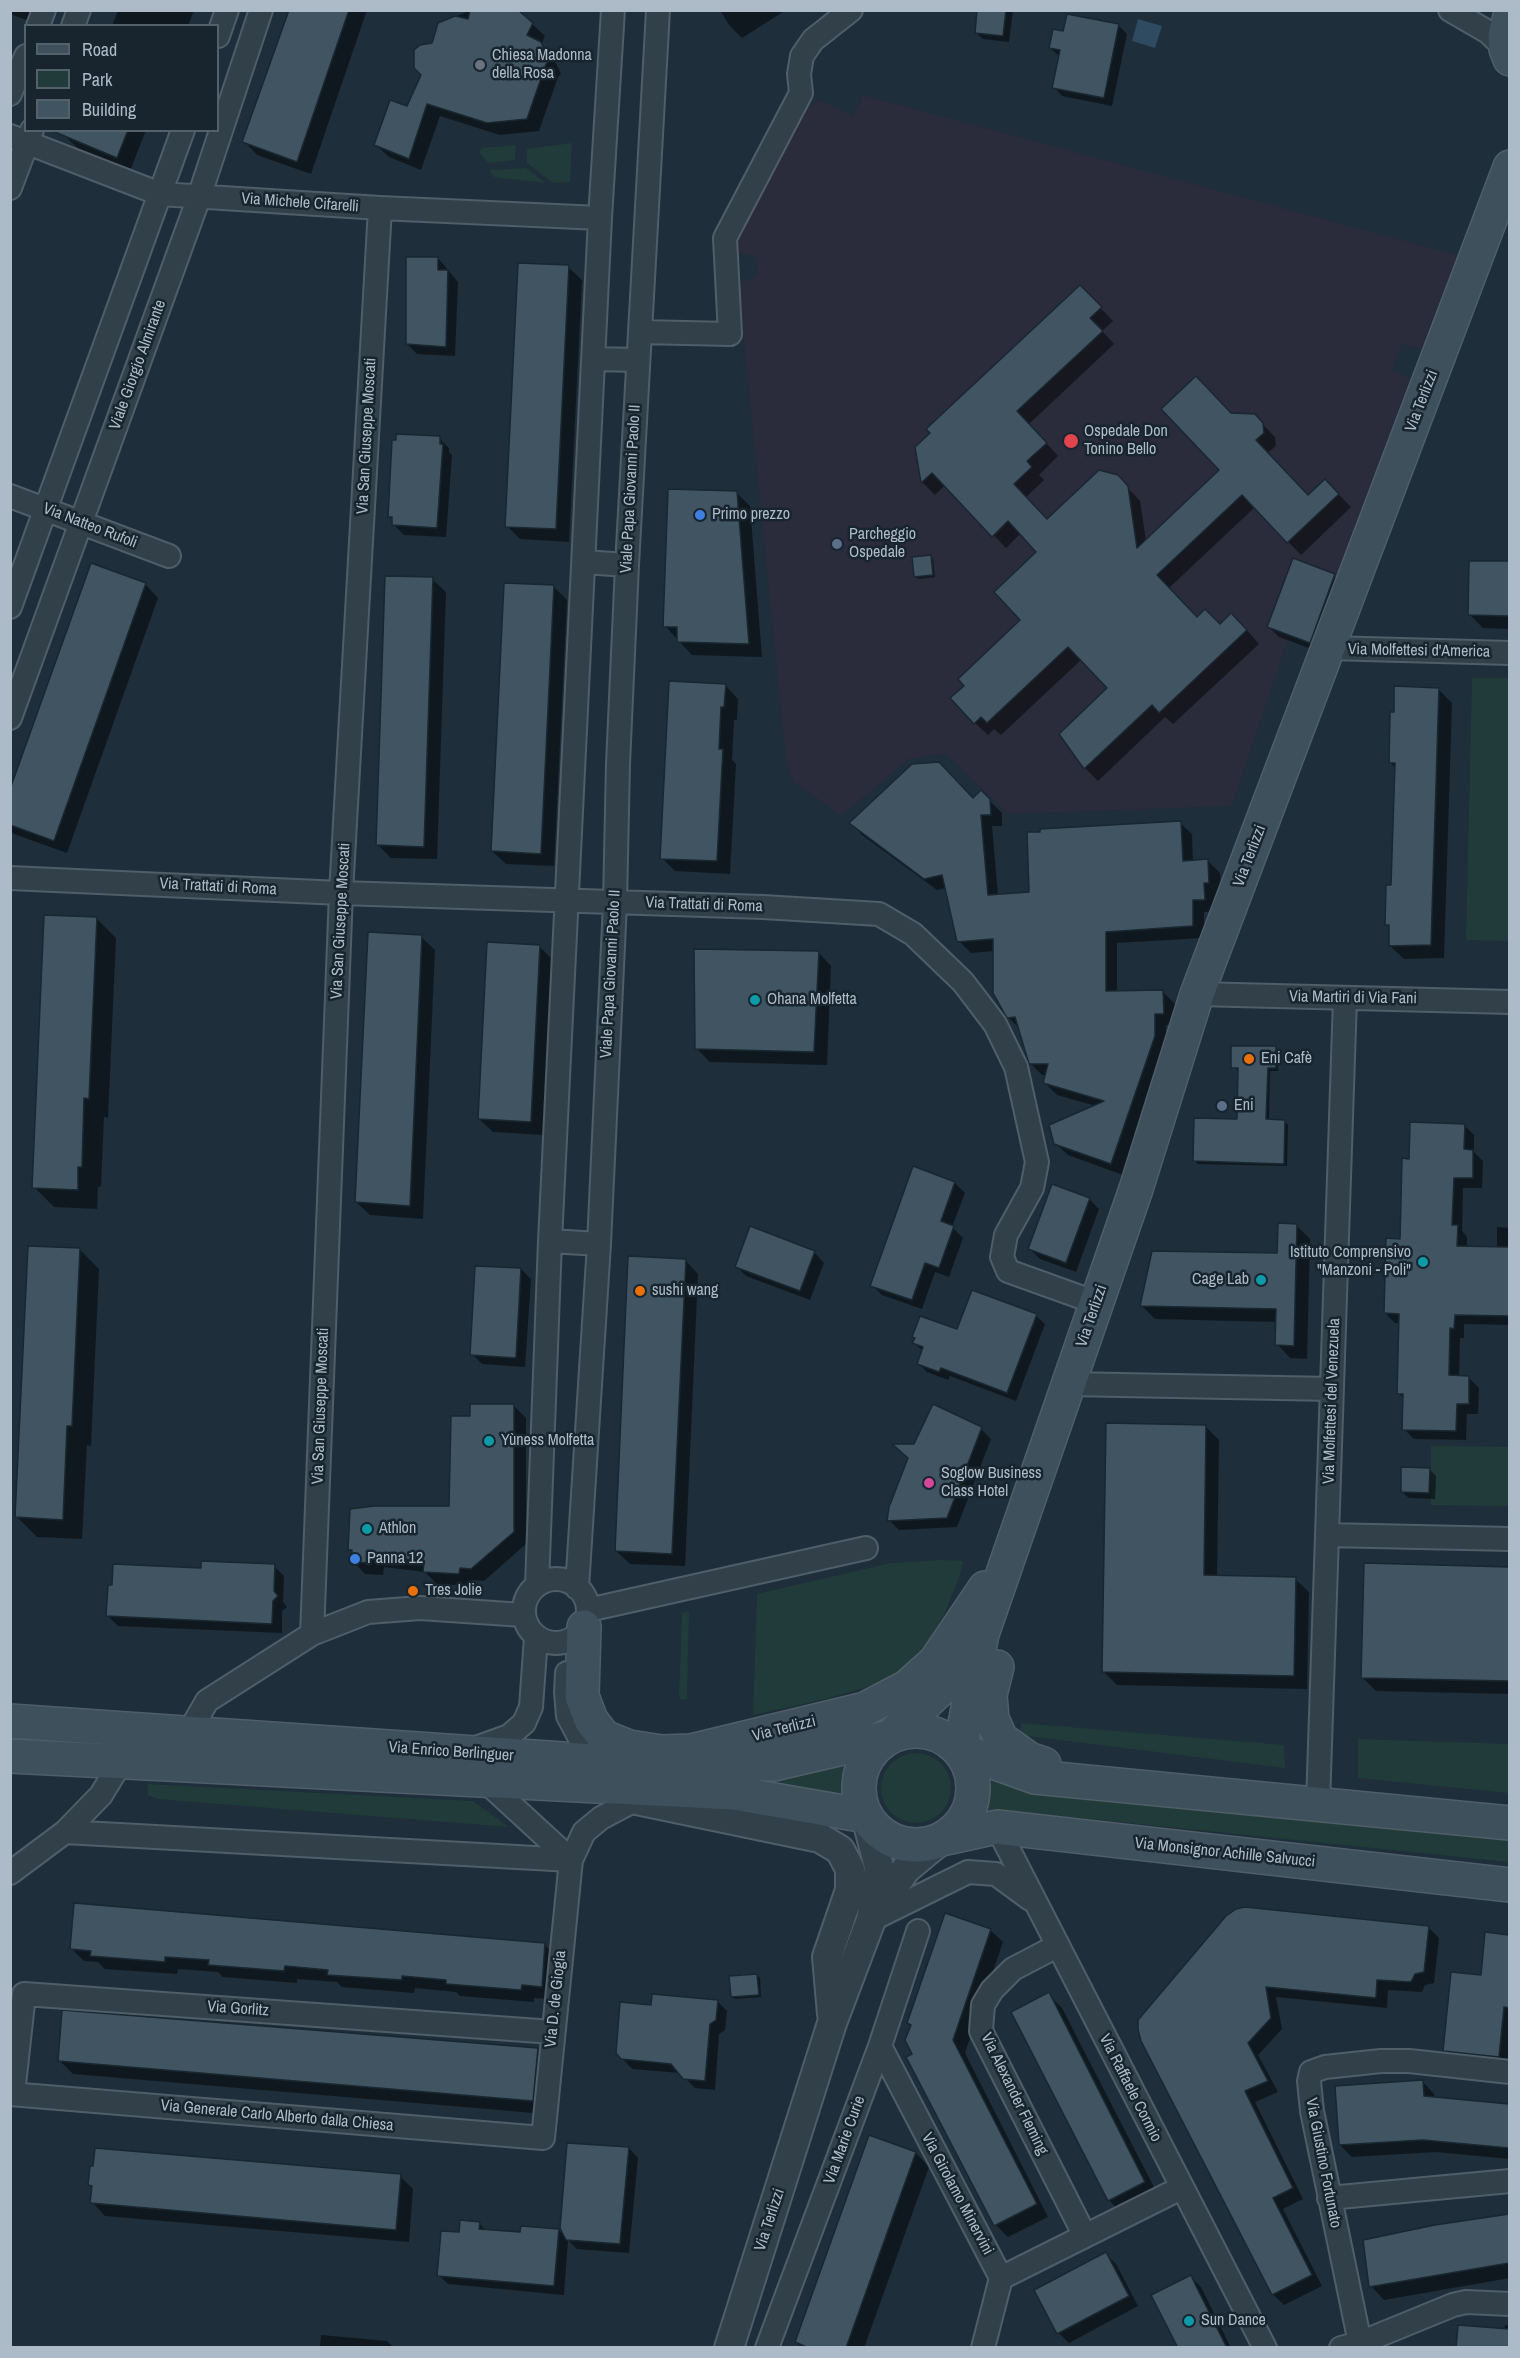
<!DOCTYPE html>
<html>
<head>
<meta charset="utf-8">
<style>
  body { margin:0 }
  #map { position:relative; width:1520px; height:2358px; overflow:hidden; background:#1e2e3a; font-family:"Archivo Narrow",sans-serif }
  canvas { display:block }
  .frame { position:absolute; inset:0; border:12px solid #acbbc7; pointer-events:none }
  .legend { position:absolute; left:24px; top:24px; width:195px; height:108px; box-sizing:border-box; background:#18252e; border:2px solid #53616b; margin:0; padding:8px 10px; list-style:none; font-size:18px; color:#acbbc7 }
  .legend li { display:flex; align-items:center; gap:12px; height:30px }
  .legend b { width:30px; border:2px solid #53616b }
</style>
</head>
<body>
<div id="map">
<canvas width="1520" height="2358"></canvas>
<div class="frame"></div>
<ul class="legend">
<li><b style="height:8px;background:#3f505d"></b>Road</li>
<li><b style="height:16px;background:#203b39"></b>Park</li>
<li><b style="height:16px;background:#415462"></b>Building</li>
</ul>
</div>
<script>
const c = document.querySelector('canvas').getContext('2d');
c.lineJoin = 'round';
function fill(path, color) { c.fillStyle = color; c.fill(path, 'evenodd'); }
const toPath = rows => new Path2D(rows.map(r => 'M' + r).join(''));
function trace(path, color, width, dash) { c.strokeStyle = color; c.lineWidth = width; c.lineCap = dash ? 'butt' : 'round'; c.setLineDash(dash || []); c.stroke(path); }
function write(font, color, halo, rows, align = 'center') {
  c.font = font + ' "Archivo Narrow",sans-serif'; c.lineWidth = 5; c.setLineDash([]); c.textBaseline = 'middle'; c.strokeStyle = halo; c.fillStyle = color; for (const [text, x, y, turn = 0] of rows) {
    c.save(); c.translate(x, y); c.rotate((+turn || 0) * Math.PI / 180); c.textAlign = isNaN(turn) ? turn : align; if (halo) c.strokeText(text, 0, 0); c.fillText(text, 0, 0); c.restore();
  }
}
fill(toPath([
  [863,95,1457,255,1421,349,1402,344,1396,358,1392,370,1410,379,1310,644,1291,636,1287,643,1232,806,1008,814,945,753,909,759,841,816,794,782,786,762,738,284,758,275,755,256,735,252,734,240,803,110,820,100,853,116]
]), '#2a2b3b');
fill(toPath([
  [572,143,570,182,553,183,527,163,527,149],
  [516,145,515,160,488,163,479,152,482,148],
  [526,168,545,183,494,177,489,170],
  [1472,678,1509,678,1509,941,1466,940],
  [1431,1446,1509,1447,1509,1506,1431,1505],
  [940,1560,963,1561,960,1575,944,1615,925,1647,908,1665,878,1684,826,1699,753,1715,757,1594,891,1563],
  [689,1611,687,1699,681,1700,679,1696,682,1613],
  [1021,1723,1284,1745,1285,1768,1020,1735],
  [10,1736,848,1761,844,1802,11,1744],
  [1358,1739,1509,1744,1509,1793,1358,1778],
  '881 1788a35 35 0 1 1 70 0a35 35 0 1 1-70 0Z',
  [984,1769,1509,1839,1509,1862,1032,1813,982,1822,987,1792],
  [148,1784,473,1801,509,1827,157,1799,148,1795]
]), '#203b39');
fill(toPath([
  [1138,19,1162,26,1155,48,1132,41]
]), '#2e4b61');
fill(toPath([
  [10,10,43,10,38,24,10,14],
  [118,10,194,10,188,26,112,26],
  [291,10,367,10,311,174,257,155,244,141],
  [471,10,532,24,545,36,541,45,553,57,561,74,558,77,539,131,500,135,440,116,421,170,389,157,376,145,408,108,439,24],
  [720,10,786,10,742,38,729,25],
  [979,10,1013,10,1009,42,983,39,976,33],
  [1118,25,1127,34,1112,106,1062,96,1054,87,1059,56,1050,48,1065,33],
  [70,130,146,130,130,171,81,151,67,138],
  [438,258,458,282,455,356,417,354,407,344],
  [568,267,582,280,569,542,520,539,507,526],
  [1080,287,1113,321,1102,331,1114,344,1029,424,1058,456,1039,475,1044,480,1025,498,1047,521,1117,477,1140,501,1146,541,1221,470,1231,415,1254,415,1267,429,1275,437,1276,446,1267,453,1308,497,1325,481,1351,507,1301,555,1255,507,1169,588,1197,618,1220,625,1244,627,1259,644,1173,724,1165,717,1098,781,1085,768,1061,734,1109,688,1082,659,1001,735,994,729,988,735,975,723,1023,620,1038,552,1021,533,1006,548,945,485,935,495,922,482,916,448],
  [439,438,449,448,449,452,452,455,446,537,404,535,394,525,394,521,390,517],
  [736,492,750,506,762,657,692,655,665,626],
  [1510,519,1510,629,1483,628,1470,615,1508,563],
  [931,557,933,559,935,577,918,579,916,576],
  [1334,576,1344,586,1320,652,1279,637,1269,627],
  [432,579,446,592,437,859,391,858,377,844],
  [145,584,158,598,67,853,14,834,10,831,10,793],
  [554,587,567,600,554,866,506,864,492,851],
  [725,685,738,699,737,720,734,720,732,760,736,764,730,874,675,871,662,858],
  [1438,689,1452,703,1444,958,1404,959,1390,946,1391,929,1386,924,1392,887,1396,769,1390,762],
  [981,792,1002,813,1002,826,992,826,998,896,1030,894,1180,823,1192,834,1193,862,1208,861,1220,873,1221,894,1216,895,1217,911,1204,912,1204,938,1117,943,1117,993,1163,992,1175,1004,1175,1025,1166,1025,1166,1049,1123,1175,1068,1155,1055,1143,1096,1106,1057,1095,1045,1083,1047,1075,1042,1075,1030,1063,1019,1028,1008,1017,995,951,971,953,959,941,946,888,937,890,862,835,851,823,973,800],
  [96,918,116,938,108,1118,104,1117,101,1186,98,1187,97,1209,54,1207,34,1187],
  [421,937,435,950,423,1219,370,1215,356,1202],
  [539,946,553,960,544,1135,493,1132,479,1119],
  [818,952,831,966,827,1065,710,1062,696,1048],
  [1275,1048,1278,1051,1278,1071,1270,1071,1269,1121,1284,1121,1288,1125,1287,1166,1198,1164,1195,1161,1239,1120,1239,1071,1233,1067],
  [1464,1125,1474,1135,1474,1152,1483,1161,1482,1188,1463,1188,1462,1231,1467,1237,1467,1248,1497,1248,1497,1227,1510,1228,1510,1325,1464,1324,1464,1338,1460,1338,1459,1377,1469,1378,1479,1388,1478,1414,1467,1414,1466,1440,1414,1439,1404,1429,1404,1399,1399,1393,1400,1323,1395,1323,1385,1313,1402,1240,1410,1160],
  [955,1183,965,1193,952,1227,963,1238,949,1277,935,1272,922,1309,882,1295,872,1285],
  [1089,1199,1099,1209,1076,1272,1040,1259,1030,1249],
  [1296,1225,1310,1239,1307,1359,1290,1358,1277,1344,1277,1322,1155,1319,1141,1305,1279,1255],
  [79,1249,99,1269,91,1446,87,1445,82,1539,37,1537,17,1517],
  [814,1252,824,1263,810,1300,746,1276,736,1266],
  [685,1260,698,1274,685,1566,630,1564,616,1551],
  [521,1269,531,1279,525,1367,482,1364,472,1354],
  [1036,1316,1045,1324,1016,1401,950,1376,948,1380,927,1372,918,1363,923,1351,914,1343,916,1339,913,1337],
  [514,1406,526,1418,526,1544,484,1581,472,1580,471,1586,437,1584,425,1572,384,1567,383,1575,365,1574,353,1561,353,1553,349,1549,450,1508,471,1418],
  [1206,1427,1219,1440,1217,1577,1295,1579,1309,1592,1307,1689,1117,1685,1103,1671],
  [981,1429,991,1439,957,1527,899,1530,889,1520,915,1445],
  [1429,1469,1436,1476,1435,1499,1409,1498,1402,1492],
  [1365,1565,1510,1568,1510,1694,1376,1691,1362,1677],
  [274,1566,284,1576,283,1602,287,1607,282,1611,282,1633,118,1626,108,1616,202,1570],
  [1428,1927,1439,1938,1434,1983,1425,1985,1422,1992,1388,1990,1387,2008,1276,1997,1282,2029,1258,2055,1278,2092,1255,2102,1303,2199,1283,2209,1322,2286,1284,2305,1273,2294,1140,2021],
  [990,1930,1003,1942,965,2053,1048,2217,1008,2237,996,2225,914,2054],
  [1486,1934,1510,1937,1510,2069,1457,2063,1445,2051,1482,1976],
  [544,1944,557,1957,554,1999,534,1998,534,2002,460,1996,456,1992,415,1988,414,1993,342,1987,337,1982,297,1979,297,1983,223,1977,218,1972,178,1969,177,1974,105,1969,98,1962,84,1961,71,1948],
  [757,1975,760,1978,761,1997,735,1999,732,1996],
  [1048,1994,1062,2008,1158,2195,1122,2214,1109,2200],
  [717,2001,727,2011,725,2030,719,2034,715,2090,695,2088,680,2073,632,2069,622,2058,653,2006],
  [537,2050,550,2063,546,2114,73,2074,59,2060],
  [1422,2081,1434,2094,1435,2098,1510,2105,1510,2159,1436,2152,1352,2157,1340,2145],
  [870,2137,916,2153,929,2167,864,2348,802,2348,797,2342],
  [629,2148,638,2158,629,2253,577,2249,568,2240,564,2295,448,2284,439,2275,460,2234,479,2223,486,2231,522,2234,559,2230,565,2237],
  [400,2176,413,2189,409,2242,105,2216,92,2202,93,2188,90,2185],
  [1510,2216,1510,2278,1384,2300,1371,2286,1435,2226],
  [1106,2254,1116,2264,1138,2306,1069,2343,1059,2333],
  [1191,2277,1201,2287,1231,2348,1179,2348],
  [1505,2325,1510,2326,1510,2348,1457,2348,1504,2330],
  [321,2335,387,2341,394,2348,320,2348]
]), '#0007');
const building = toPath([
  [289,10,349,10,297,162,242,142,289,10],
  [470,10,518,10,533,23,527,35,541,42,549,61,546,64,527,119,487,123,427,104,409,159,374,145,390,100,407,106,421,75,414,68,414,50,420,45,432,43,438,23,455,16,468,19,470,10],
  [977,10,1006,10,1003,36,975,33,977,10],
  [1067,14,1119,24,1104,98,1052,88,1060,50,1049,48,1053,29,1063,31,1067,14],
  [50,130,128,130,117,158,50,130],
  [406,257,438,257,438,270,448,270,446,347,406,344,406,257],
  [518,263,569,265,556,529,505,527,518,263],
  [1080,285,1102,307,1090,318,1103,331,1017,411,1047,443,1027,461,1032,467,1014,484,1047,519,1099,470,1118,475,1128,486,1137,548,1219,470,1161,409,1196,376,1231,413,1255,414,1263,423,1264,433,1256,440,1308,495,1325,479,1339,494,1287,543,1242,495,1157,575,1197,617,1205,609,1220,624,1231,613,1247,630,1159,713,1152,705,1084,769,1059,734,1107,688,1068,647,987,723,981,717,974,724,950,698,964,686,958,679,1020,620,994,592,1036,552,1008,521,992,537,932,473,921,483,915,447,930,433,926,429,1080,285],
  [396,434,440,436,440,444,443,444,437,528,392,525,392,517,388,517,392,440,396,440,396,434],
  [668,489,737,491,749,644,677,642,677,627,663,627,668,489],
  [931,555,933,575,914,577,912,557,931,555],
  [1293,558,1335,574,1310,643,1267,627,1293,558],
  [1469,561,1509,561,1509,616,1468,615,1469,561],
  [91,563,146,583,54,841,10,825,10,789,91,563],
  [385,576,433,577,424,847,376,845,385,576],
  [504,583,554,585,541,854,491,851,504,583],
  [669,681,726,684,724,707,721,707,719,749,723,749,717,861,660,859,669,681],
  [1394,686,1439,688,1431,945,1389,946,1389,925,1385,925,1386,885,1391,885,1395,763,1389,763,1390,712,1394,712,1394,686],
  [939,762,973,798,981,790,990,799,991,815,981,815,988,895,1029,892,1027,832,1040,832,1040,829,1181,821,1183,861,1208,859,1209,883,1204,883,1205,900,1193,900,1193,926,1106,932,1106,991,1163,990,1164,1014,1155,1014,1155,1036,1111,1164,1054,1144,1049,1125,1104,1101,1043,1083,1048,1064,1029,1064,1015,1017,1007,1018,993,993,993,939,957,942,942,875,924,879,849,823,912,764,939,762],
  [44,915,97,917,89,1099,84,1098,82,1167,78,1167,78,1190,32,1188,44,915],
  [368,932,422,935,410,1206,355,1202,368,932],
  [487,942,540,945,531,1122,478,1119,487,942],
  [694,949,819,951,814,1052,695,1049,694,949],
  [1231,1046,1276,1046,1276,1068,1268,1068,1266,1119,1285,1120,1284,1164,1193,1161,1194,1118,1237,1119,1238,1068,1231,1068,1231,1046],
  [1410,1122,1465,1124,1464,1149,1473,1150,1473,1178,1454,1178,1452,1225,1458,1225,1457,1246,1509,1247,1509,1316,1455,1315,1454,1329,1450,1328,1449,1375,1469,1376,1469,1404,1457,1404,1456,1431,1402,1430,1403,1394,1397,1394,1399,1314,1384,1313,1386,1238,1400,1239,1402,1158,1409,1159,1410,1122],
  [913,1166,955,1182,941,1221,954,1226,939,1268,925,1263,912,1300,870,1286,913,1166],
  [1052,1184,1090,1198,1066,1263,1028,1249,1052,1184],
  [1278,1223,1297,1224,1294,1346,1275,1345,1276,1309,1140,1306,1152,1251,1277,1253,1278,1223],
  [750,1226,815,1251,800,1291,735,1267,750,1226],
  [28,1246,80,1248,72,1426,67,1426,63,1520,15,1517,28,1246],
  [628,1256,686,1259,672,1554,615,1551,628,1256],
  [475,1266,521,1268,516,1358,470,1355,475,1266],
  [972,1290,1037,1314,1007,1393,941,1368,939,1372,917,1364,923,1347,912,1343,915,1338,912,1337,920,1316,957,1329,972,1290],
  [470,1404,514,1404,514,1532,471,1569,460,1568,459,1574,423,1572,424,1561,372,1556,371,1563,351,1562,352,1550,348,1550,350,1509,374,1506,449,1506,451,1416,470,1416,470,1404],
  [933,1404,982,1427,947,1518,887,1521,889,1507,908,1458,892,1444,914,1444,933,1404],
  [1106,1423,1206,1425,1204,1575,1296,1577,1294,1676,1102,1672,1106,1423],
  [1401,1467,1430,1468,1429,1493,1401,1492,1401,1467],
  [201,1561,275,1564,274,1591,278,1596,273,1601,272,1624,106,1616,108,1585,112,1585,113,1564,201,1568,201,1561],
  [1364,1563,1509,1567,1509,1681,1361,1678,1364,1563],
  [74,1903,545,1943,542,1987,522,1985,521,1990,446,1984,446,1980,402,1976,402,1980,327,1975,328,1970,285,1966,284,1971,208,1965,209,1960,165,1957,165,1962,90,1956,91,1951,70,1949,74,1903],
  [1245,1907,1429,1926,1424,1972,1415,1974,1411,1982,1377,1980,1376,1998,1266,1987,1271,2018,1248,2043,1268,2081,1245,2091,1293,2188,1273,2198,1312,2275,1272,2295,1141,2041,1138,2030,1138,2020,1226,1916,1236,1909,1245,1907],
  [945,1913,991,1929,953,2040,1037,2204,994,2226,906,2057,912,2054,905,2040,911,2025,907,2023,945,1913],
  [1485,1932,1509,1935,1509,2008,1504,2007,1499,2057,1443,2051,1451,1972,1481,1975,1485,1932],
  [757,1974,759,1995,731,1997,729,1976,757,1974],
  [1049,1992,1145,2182,1108,2201,1011,2012,1049,1992],
  [652,1994,718,2000,716,2020,710,2024,705,2081,683,2079,671,2064,621,2059,616,2053,620,2002,651,2005,652,1994],
  [62,2010,538,2048,533,2101,58,2061,62,2010],
  [1423,2080,1424,2096,1509,2104,1509,2148,1423,2140,1339,2145,1335,2086,1423,2080],
  [869,2135,916,2152,846,2348,809,2348,795,2342,869,2135],
  [567,2143,629,2147,620,2244,566,2240,560,2228,567,2143],
  [95,2148,401,2174,396,2230,90,2203,92,2186,88,2185,90,2166,93,2166,95,2148],
  [1509,2214,1509,2263,1369,2287,1363,2240,1435,2225,1509,2214],
  [460,2220,480,2222,479,2229,520,2232,521,2226,559,2229,554,2286,437,2276,441,2231,459,2232,460,2220],
  [1106,2252,1129,2296,1057,2334,1034,2290,1106,2252],
  [1191,2275,1196,2286,1227,2348,1178,2348,1151,2295,1191,2275],
  [1458,2325,1509,2329,1509,2348,1456,2348,1458,2325]
]);
fill(building, '#415462');
trace(building, '#192730', 1.5);
const minor = toPath([
  [1450,10,1488,32,1506,49],
  [38,26,44,10],
  [73,26,79,10],
  [218,36,227,10],
  [10,94,26,56],
  [10,136,160,194,380,208,600,218],
  [10,188,32,130],
  [641,332,730,334,725,238,801,93,799,74,802,56,813,40,851,10],
  [595,359,638,360],
  [10,496,169,556],
  [584,562,627,565],
  [10,607,183,130],
  [1329,648,1510,653],
  [10,718,199,197,261,10],
  [10,878,341,893,763,907,879,914,913,934,963,982,995,1024,1016,1067,1037,1162,1032,1188,1006,1235,1002,1257,1008,1271,1097,1303],
  [1197,994,1510,1002],
  [550,1241,599,1244],
  [1068,1384,1332,1389],
  [1327,1535,1510,1539],
  '524 1611a32 32 0 1 1 64 0a32 32 0 1 1-64 0Z',
  [537,1585,550,1241,600,218,613,10],
  [577,1588,599,1244,615,903,618,764,627,565,658,10],
  [588,1610,866,1548],
  [312,1634,341,893,380,208],
  [567,1673,566,1692,568,1716,592,1761],
  [188,1734,207,1701,312,1634,368,1612,420,1608,523,1615],
  [473,1749,509,1736,524,1723,531,1707,536,1637],
  [483,1779,571,1860],
  [1318,1804,1345,998],
  [997,1827,1265,2348],
  [65,1832,571,1860],
  [10,1873,65,1832,101,1795,121,1762],
  [871,1920,968,1872,996,1874,1030,1899],
  [1057,1946,1013,1969,992,1990,983,2005,981,2031,1085,2236],
  [880,2046,1001,2278,983,2348],
  [10,2094,543,2138,571,1860,584,1832,601,1818,635,1800],
  [13,2094,24,1994,553,2032],
  [1329,2198,1510,2181],
  [1001,2278,1181,2188],
  [1360,2343,1312,2111,1309,2081,1311,2072,1325,2067,1381,2061,1409,2061,1510,2072],
  [767,2348,880,2046,918,1931],
  [1341,2348,1360,2343,1453,2305,1466,2302,1510,2304]
]);
const tertiary = toPath([
  [627,1798,820,1838,840,1850,850,1869,850,1890,827,1957,832,2014],
  [875,1913,906,1869,942,1839],
  [729,2348,832,2023,871,1920,879,1867,866,1816]
]);
const secondary = toPath([
  [1510,17,1505,35,1506,49,1510,59],
  [1510,167,1197,994,1136,1189,982,1634,960,1750,1035,1777,1510,1823],
  [584,1627,582,1696,591,1720,604,1737,629,1747,662,1752,691,1751,865,1709,907,1687,935,1662,985,1588],
  [997,1667,990,1695,992,1719,1001,1739,1029,1759,1044,1764],
  [10,1721,592,1761,774,1764,890,1737,948,1682,975,1643],
  '859 1788a57 57 0 1 1 114 0a57 57 0 1 1-114 0Z',
  [10,1756,734,1793,866,1816],
  [942,1839,997,1827,1510,1885]
]);
trace(minor, '#4f5e68', 26);
trace(tertiary, '#4f5e68', 32);
trace(secondary, '#4f5e68', 36);
trace(minor, '#32404a', 22);
trace(tertiary, '#32404a', 28);
trace(secondary, '#3f505d', 33);
for (const [x, y, r, color] of [
  [480,65,6,"#6b7280"],
  [1071,441,8,"#e0444e"],
  [700,515,6,"#3f7fe0"],
  [837,544,6,"#5c6f8a"],
  [755,1000,6,"#0f9aa8"],
  [1249,1059,6,"#e8710a"],
  [1222,1106,6,"#5c6f8a"],
  [1423,1262,6,"#0f9aa8"],
  [1261,1280,6,"#0f9aa8"],
  [640,1291,6,"#e8710a"],
  [489,1441,6,"#0f9aa8"],
  [929,1483,6,"#d1479c"],
  [367,1529,6,"#0f9aa8"],
  [355,1559,6,"#3f7fe0"],
  [413,1591,6,"#e8710a"],
  [1189,2321,6,"#0f9aa8"]
]) { const dot = new Path2D(); dot.arc(x, y, r, 0, 2 * Math.PI); c.fillStyle = color; c.fill(dot); trace(dot, '#18252e', 2); }
write('16px', '#acbbc7', '#18252e', [
  ["Chiesa Madonna",492,56],
  ["della Rosa",492,74],
  ["Ospedale Don",1084,432],
  ["Tonino Bello",1084,450],
  ["Primo prezzo",712,515],
  ["Parcheggio",849,535],
  ["Ospedale",849,553],
  ["Ohana Molfetta",767,1000],
  ["Eni Cafè",1261,1059],
  ["Eni",1234,1106],
  ["Istituto Comprensivo",1411,1253,"right"],
  ["\"Manzoni - Poli\"",1411,1271,"right"],
  ["Cage Lab",1249,1280,"right"],
  ["sushi wang",652,1291],
  ["Yùness Molfetta",501,1441],
  ["Soglow Business",941,1474],
  ["Class Hotel",941,1492],
  ["Athlon",379,1529],
  ["Panna 12",367,1559],
  ["Tres Jolie",425,1591],
  ["Sun Dance",1201,2321]
], 'left');
write('16px', '#acbbc7', '#18252e', [
  ["Via Michele Cifarelli",300,203,4],
  ["Viale Giorgio Almirante",138,365,-70],
  ["Via Terlizzi",1422,401,-69],
  ["Via San Giuseppe Moscati",367,436,-87],
  ["Viale Papa Giovanni Paolo II",631,489,-87],
  ["Via Natteo Rufoli",90,526,21],
  ["Via Molfettesi d'America",1419,651,1],
  ["Via Terlizzi",1250,856,-69],
  ["Via Trattati di Roma",218,887,3],
  ["Via Trattati di Roma",704,905,2],
  ["Via San Giuseppe Moscati",341,921,-87],
  ["Viale Papa Giovanni Paolo II",611,974,-87],
  ["Via Martiri di Via Fani",1353,998,1],
  ["Via Terlizzi",1092,1316,-71],
  ["Via Molfettesi del Venezuela",1332,1401,-88],
  ["Via San Giuseppe Moscati",321,1406,-88],
  ["Via Terlizzi",784,1729,-14],
  ["Via Enrico Berlinguer",451,1752,4],
  ["Via Monsignor Achille Salvucci",1225,1853,6],
  ["Via D. de Giogia",556,1999,-84],
  ["Via Gorlitz",238,2009,4],
  ["Via Raffaele Cormio",1130,2088,63],
  ["Via Alexander Fleming",1014,2094,64],
  ["Via Generale Carlo Alberto dalla Chiesa",277,2116,5],
  ["Via Marie Curie",845,2140,-70],
  ["Via Giustino Fortunato",1323,2163,79],
  ["Via Girolamo Minervini",957,2194,62],
  ["Via Terlizzi",770,2220,-72]
]);
</script>
</body>
</html>
